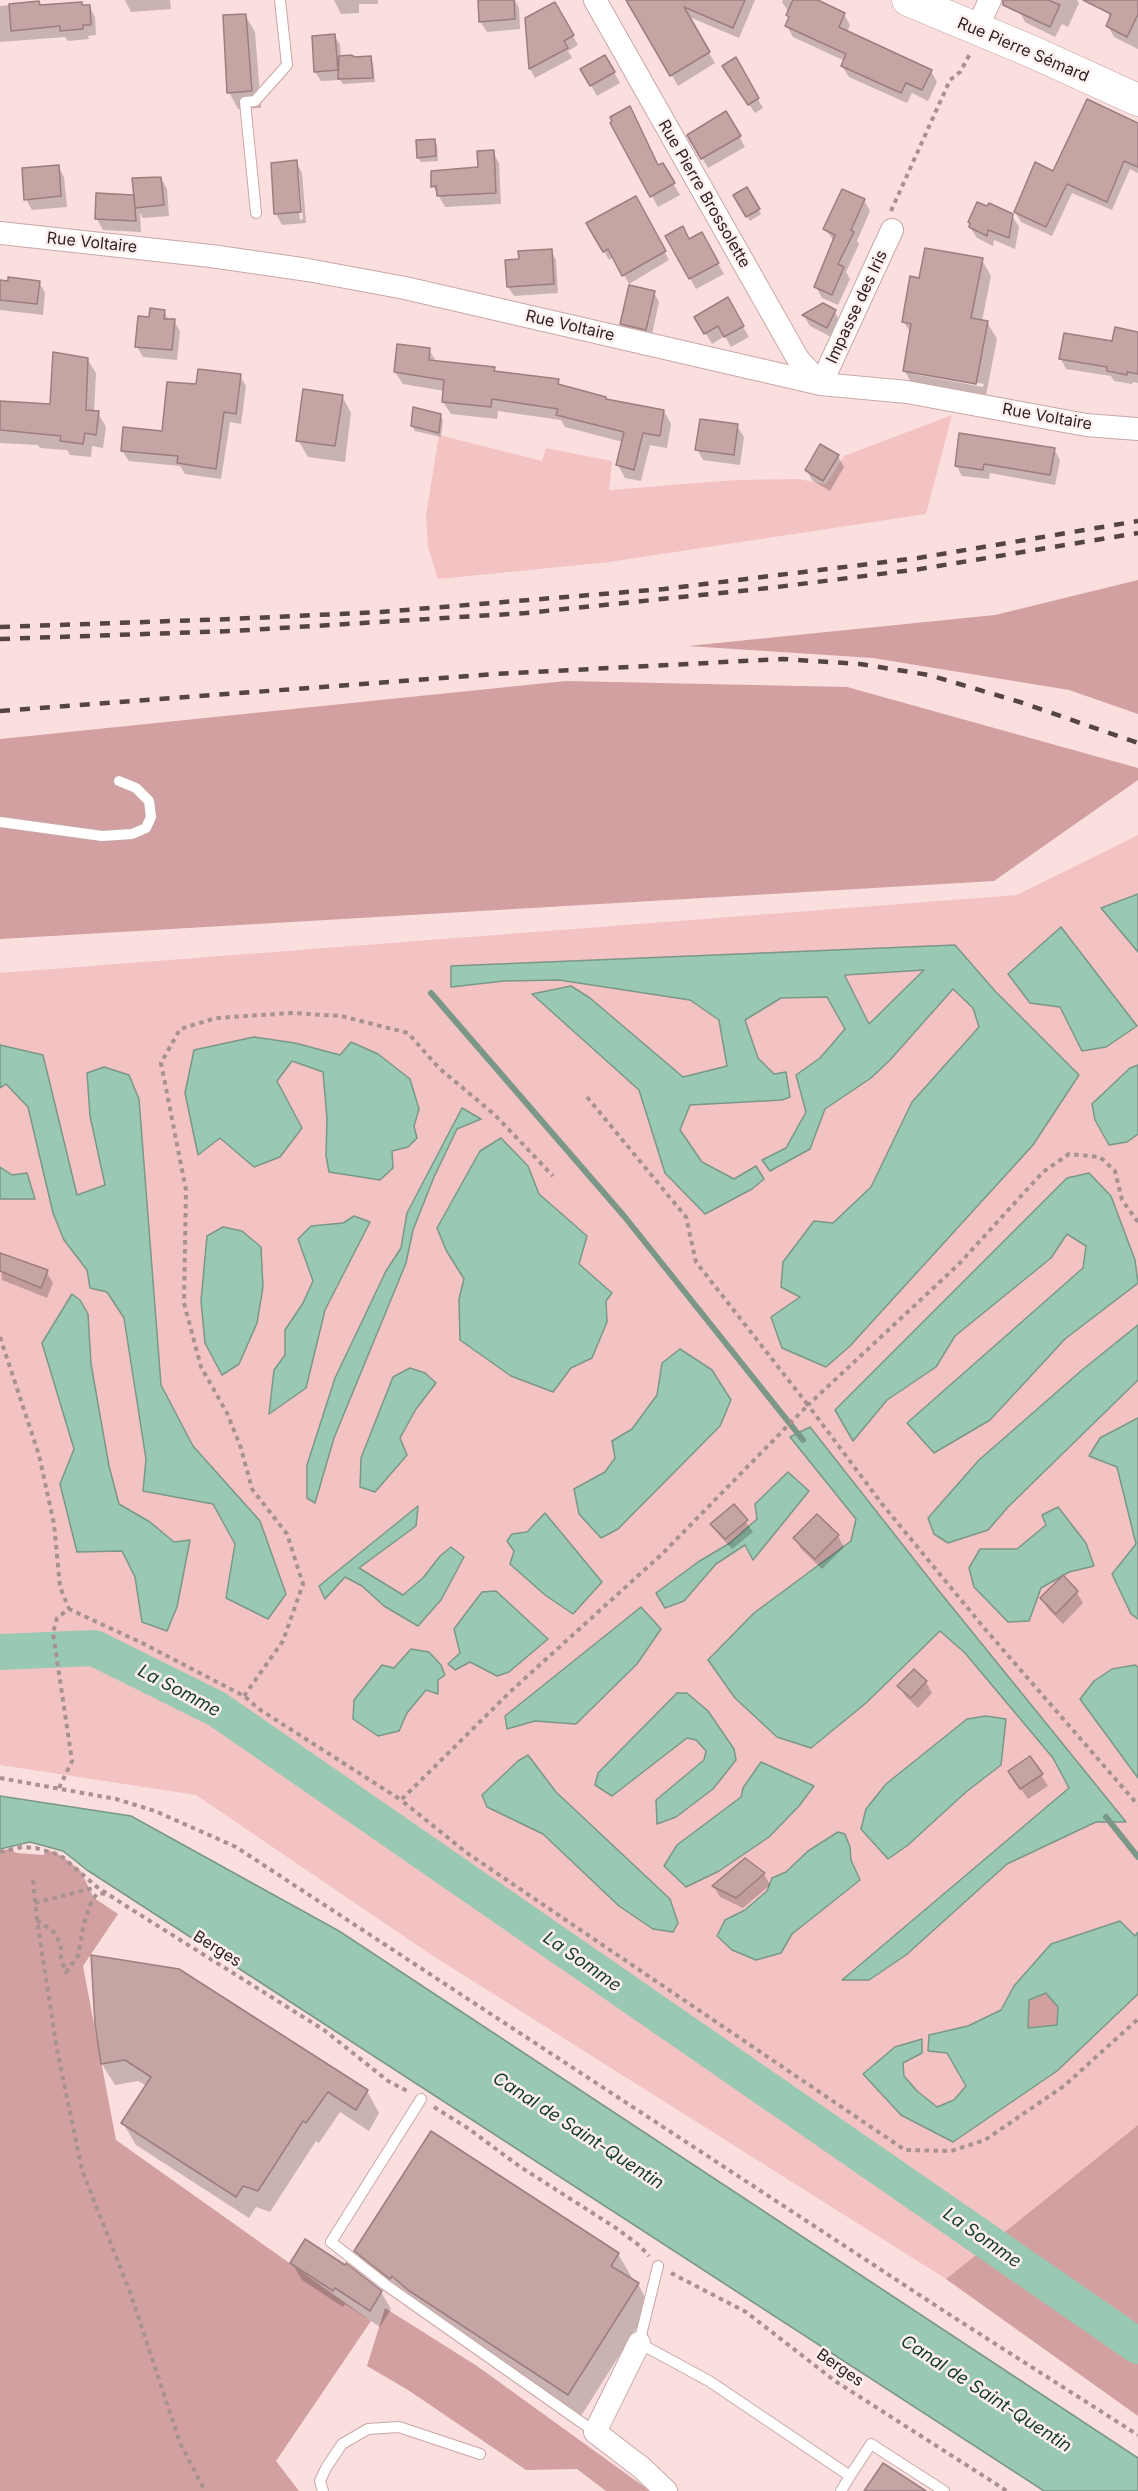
<!DOCTYPE html>
<html>
<head>
<meta charset="utf-8">
<style>
  body { margin:0 }
  canvas { display:block; background:#fbdede }
</style>
</head>
<body>
<canvas width="1138" height="2491"></canvas>
<script>
const c = document.querySelector('canvas').getContext('2d');
c.lineJoin = 'round';
function fill(path, color) { c.fillStyle = color; c.fill(path, 'evenodd'); }
const toPath = rows => new Path2D(rows.map(r => 'M' + r).join(''));
function trace(path, color, width, dash) { c.strokeStyle = color; c.lineWidth = width; c.lineCap = dash ? 'butt' : 'round'; c.setLineDash(dash || []); c.stroke(path); }
function write(font, color, halo, rows, align = 'center') {
  c.font = font + ' Inter,sans-serif'; c.lineWidth = 5; c.setLineDash([]); c.textBaseline = 'middle'; c.strokeStyle = halo; c.fillStyle = color; for (const [text, x, y, turn = 0] of rows) {
    c.save(); c.translate(x, y); c.rotate((+turn || 0) * Math.PI / 180); c.textAlign = isNaN(turn) ? turn : align; if (halo) c.strokeText(text, 0, 0); c.fillText(text, 0, 0); c.restore();
  }
}
fill(toPath([
  [952,415,926,514,609,562,438,579,428,547,426,515,439,435,542,461,546,448,612,461,609,490,736,480,798,479,826,484,844,456],
  [1138,835,1138,2125,946,2279,430,1954,196,1795,0,1765,0,973,1017,895],
  [462,1108,480,1119,457,1129,434,1177,413,1230,406,1263,334,1438,315,1502,307,1465,335,1378,386,1271,401,1248,407,1213],
  [480,1151,528,1166,539,1194,587,1236,579,1264,612,1293,606,1301,607,1322,592,1358,571,1368,553,1392,459,1299,464,1279,437,1228],
  [662,1363,720,1426,670,1475,574,1489,605,1472,615,1458,612,1441,631,1429,657,1395],
  [410,1368,436,1383,416,1409,400,1438,361,1458,393,1377],
  [417,1506,416,1526,359,1568,403,1595,423,1578,440,1556,418,1626,384,1606,362,1586,345,1577,325,1598,319,1586],
  [454,1629,497,1676,470,1662,448,1664,460,1654],
  [412,1649,429,1652,426,1689,407,1713,399,1731,381,1665,394,1668]
]), '#f3c3c3');
fill(toPath([
  [1138,580,1138,714,1069,690,873,658,688,646,995,615],
  [566,681,847,687,1138,768,1138,780,994,881,0,939,0,739],
  [8,1849,17,1853,43,1855,48,1850,60,1855,80,1870,94,1898,118,1914,83,1966,116,2140,371,2321,276,2461,299,2491,0,2491,0,1852],
  [1046,1993,1058,2007,1057,2025,1028,2028,1029,2000],
  [1138,2125,1138,2416,946,2279],
  [385,2308,477,2366,650,2491,606,2491,577,2469,526,2470,408,2390,367,2366]
]), '#d2a0a1');
const water = toPath([
  [1138,894,1138,952,1101,908,1138,894],
  [1061,927,1137,1026,1106,1047,1082,1051,1060,1007,1030,1003,1008,974,1061,927],
  [955,945,995,991,1079,1075,1033,1145,850,1346,826,1367,782,1348,771,1317,800,1297,781,1287,783,1262,814,1221,833,1223,871,1187,912,1102,979,1027,973,1008,953,989,890,1060,871,1078,825,1109,810,1149,770,1171,762,1160,786,1148,806,1112,796,1075,820,1058,845,1029,827,997,781,998,745,1020,758,1058,774,1074,786,1072,790,1097,782,1100,690,1105,680,1130,702,1162,734,1179,756,1166,764,1179,752,1189,705,1214,665,1173,639,1090,532,994,571,986,590,998,683,1077,727,1066,719,1020,690,1000,559,980,504,981,451,987,451,966,955,945],
  [924,970,869,1024,845,976,845,975,924,970],
  [254,1037,295,1043,340,1055,351,1042,378,1054,410,1079,419,1109,414,1126,417,1138,408,1147,392,1151,393,1168,380,1180,329,1172,326,1155,327,1118,323,1072,292,1061,277,1081,302,1128,280,1157,254,1167,220,1138,198,1155,185,1093,194,1050,254,1037],
  [0,1045,43,1055,77,1195,105,1185,90,1116,87,1073,104,1067,129,1075,139,1099,161,1385,193,1446,260,1521,286,1594,268,1619,226,1598,235,1544,213,1504,143,1491,146,1459,124,1318,107,1292,90,1288,87,1270,64,1240,53,1213,28,1107,6,1084,0,1088,0,1045],
  [1138,1065,1138,1134,1127,1142,1109,1145,1095,1120,1092,1104,1130,1068,1138,1065],
  [462,1108,481,1119,457,1129,434,1177,413,1230,406,1263,334,1438,315,1503,307,1498,307,1465,335,1378,386,1271,401,1248,407,1213,462,1108],
  [501,1138,528,1166,539,1194,587,1236,579,1264,612,1293,606,1301,607,1322,592,1358,571,1368,553,1392,511,1376,460,1340,459,1299,464,1279,446,1250,437,1228,480,1151,501,1138],
  [0,1167,12,1175,27,1173,35,1199,0,1199,0,1167],
  [1089,1173,1111,1196,1135,1260,1138,1283,1065,1339,990,1420,934,1453,907,1423,1083,1268,1086,1246,1067,1234,1051,1258,955,1336,936,1367,887,1400,853,1441,835,1410,1067,1178,1089,1173],
  [354,1216,370,1222,325,1310,306,1388,269,1414,274,1370,285,1355,285,1330,303,1303,313,1281,298,1239,311,1226,343,1223,354,1216],
  [223,1227,242,1231,261,1247,263,1287,257,1323,239,1364,222,1375,205,1343,201,1301,207,1236,223,1227],
  [72,1294,80,1300,88,1314,91,1364,109,1466,119,1504,150,1522,174,1542,190,1540,177,1607,167,1631,142,1622,135,1577,122,1551,77,1552,60,1484,74,1449,42,1343,72,1294],
  [1138,1325,1138,1380,1008,1507,988,1530,948,1543,934,1534,928,1518,979,1460,1082,1370,1138,1325],
  [680,1349,712,1370,731,1400,720,1426,618,1529,601,1538,579,1514,574,1489,605,1472,615,1458,612,1441,632,1429,657,1395,662,1363,680,1349],
  [410,1368,425,1373,436,1383,416,1409,400,1438,407,1455,375,1492,360,1487,361,1458,393,1377,410,1368],
  [1138,1418,1138,1619,1131,1614,1112,1574,1136,1544,1117,1467,1089,1456,1100,1438,1138,1418],
  [810,1427,939,1591,1126,1822,1096,1822,1007,1864,906,1955,869,1980,842,1980,1069,1788,1053,1758,965,1653,940,1631,866,1703,811,1748,777,1737,735,1698,708,1660,754,1613,851,1541,856,1519,790,1437,810,1427],
  [788,1472,809,1491,753,1560,745,1545,716,1564,684,1601,665,1608,656,1593,698,1562,730,1543,757,1519,755,1504,788,1472],
  [418,1506,416,1526,359,1568,403,1595,423,1578,440,1556,451,1547,464,1557,441,1600,418,1626,384,1606,362,1586,345,1577,325,1599,319,1586,418,1506],
  [1058,1507,1086,1543,1094,1566,1069,1572,1041,1588,1029,1621,1008,1622,974,1587,969,1568,980,1549,1017,1549,1046,1525,1042,1515,1058,1507],
  [545,1513,602,1582,573,1614,545,1595,510,1564,514,1551,507,1541,512,1534,527,1532,545,1513],
  [496,1591,548,1639,509,1672,497,1676,470,1662,455,1670,448,1664,460,1653,454,1629,482,1592,496,1591],
  [641,1607,661,1629,637,1664,576,1724,535,1721,507,1729,505,1716,641,1607],
  [411,1649,429,1652,441,1665,445,1675,438,1680,438,1694,426,1690,407,1713,399,1731,378,1736,353,1719,354,1700,382,1665,394,1668,411,1649],
  [1135,1665,1138,1667,1138,1778,1080,1699,1094,1681,1112,1669,1135,1665],
  [677,1693,687,1693,708,1711,734,1749,736,1760,713,1789,676,1817,657,1824,656,1800,704,1760,706,1751,696,1740,687,1738,612,1796,595,1785,598,1773,677,1693],
  [986,1716,1006,1719,1001,1765,966,1792,908,1845,888,1859,861,1829,866,1809,886,1784,967,1719,986,1716],
  [528,1755,556,1792,670,1899,678,1923,673,1932,653,1929,619,1906,543,1834,487,1807,482,1795,518,1761,528,1755],
  [761,1762,814,1786,799,1806,769,1837,719,1871,686,1887,664,1866,677,1845,741,1797,743,1788,761,1762],
  [0,1796,131,1816,339,1931,1138,2458,1138,2491,1044,2491,87,1870,63,1851,30,1842,0,1849,0,1796],
  [838,1832,845,1834,850,1847,851,1860,860,1880,792,1934,781,1953,756,1960,732,1950,717,1936,725,1920,745,1910,767,1891,772,1878,786,1872,808,1851,838,1832],
  [1120,1921,1135,1936,1138,1932,1138,1994,1057,2071,953,2142,901,2115,863,2074,895,2047,922,2039,922,2053,903,2063,904,2076,917,2091,937,2107,954,2100,966,2086,947,2053,928,2051,929,2035,968,2026,1001,2010,1014,1986,1051,1944,1120,1921],
  [1046,1993,1058,2007,1057,2025,1028,2028,1029,2000,1046,1993]
]);
fill(water, '#99c9b3');
trace(water, '#7a9788', 1.5);
fill(toPath([
  [125,0,170,0,171,9,131,12],
  [334,0,378,0,378,4,359,4,359,13,341,14],
  [479,0,515,0,519,8,520,29,487,32,480,21],
  [628,0,755,0,739,38,687,16,715,63,678,86],
  [783,0,811,0,844,14,850,25,847,32,931,71,937,82,928,101,912,93,907,103,849,77,842,66,845,61,793,37,787,26,790,14,782,2],
  [1025,0,1077,0,1079,3,1068,27,1062,24,1055,37,1025,22,1020,12],
  [1111,0,1138,0,1138,49,1114,37,1108,26,1111,19,1106,10],
  [38,3,40,6,89,6,95,17,96,35,88,36,89,39,68,41,65,37,0,42,0,6],
  [555,4,578,45,568,51,572,58,535,78,530,69,527,19],
  [245,15,255,32,261,108,238,109,229,92],
  [334,35,340,45,341,58,370,57,373,63,375,82,343,84,340,80,321,81,315,72],
  [605,57,620,83,597,96,582,70],
  [735,60,763,108,755,113,729,76],
  [726,113,745,147,708,168,689,135],
  [612,123,659,167,662,165,680,195,658,207],
  [1138,125,1138,173,1130,169,1112,210,1072,193,1052,236,1021,222,1015,212,1054,173],
  [434,140,437,145,438,161,421,162,418,157],
  [493,152,499,163,501,204,445,207,433,186,479,168],
  [296,162,302,173,306,223,282,225,276,214],
  [296,172,299,172,303,219,300,220],
  [58,166,64,177,67,207,32,210,26,199],
  [161,178,167,189,169,216,143,218,140,213,141,232,103,230,97,219,97,195,133,196],
  [747,189,761,214,750,221,735,196],
  [635,198,669,260,629,284,614,257,609,260,588,224],
  [864,200,870,211,857,241,859,244,846,272,850,279,838,305,822,298,816,287,834,241,825,229],
  [1012,215,1019,227,1015,249,994,240,993,246,977,238,970,227],
  [701,234,724,274,696,289,667,236,689,241],
  [551,251,556,260,558,293,514,296,508,287,520,261],
  [982,260,991,276,982,321,987,322,997,339,985,400,914,387,904,370,911,334,904,322,921,279],
  [914,371,984,384,983,387,914,374],
  [0,282,39,282,45,293,43,315,0,310],
  [654,293,659,302,651,339,627,333,621,323],
  [727,299,749,337,731,347,725,336,712,344,696,317],
  [164,311,169,321,174,321,180,331,177,360,143,357,137,347,150,319],
  [834,311,841,322,833,338,810,326,804,316],
  [1138,334,1138,383,1133,382,1132,384,1114,381,1111,376,1066,369,1061,359],
  [429,350,437,363,494,369,496,372,558,381,561,387,607,401,664,411,671,424,667,448,650,445,641,481,625,478,618,465,623,442,565,427,561,420,498,411,497,419,451,414,443,402,445,391,403,384,395,372],
  [87,359,96,373,94,412,98,413,106,427,103,448,92,446,91,457,70,455,67,450,40,448,38,445,0,443,0,403,51,405],
  [240,376,246,386,241,424,230,422,221,479,185,474,180,466,129,461,122,451,163,432,197,386],
  [342,396,351,413,345,462,308,457,298,440],
  [440,415,443,420,441,437,415,431,412,426],
  [737,426,744,437,740,465,703,460,697,449],
  [1054,449,1060,460,1055,485,990,473,989,479,962,476,956,465],
  [838,456,844,467,830,491,813,481,806,470],
  [0,1255,46,1271,53,1283,47,1298,2,1280],
  [734,1506,753,1532,732,1549,719,1535,712,1524],
  [838,1536,844,1547,822,1569,801,1549,795,1538],
  [1076,1591,1083,1603,1063,1624,1048,1609,1042,1598],
  [926,1682,932,1693,918,1708,906,1697,899,1686],
  [1041,1775,1048,1786,1028,1799,1016,1782],
  [745,1860,764,1874,770,1885,743,1908,720,1897,713,1886],
  [96,2024,367,2091,379,2113,369,2131,340,2112,319,2143,316,2141,270,2212,256,2207,249,2218,136,2145,123,2123,147,2086,138,2081,115,2085,102,2064],
  [356,2251,618,2254,631,2276,629,2279,638,2284,650,2307,581,2416,369,2273],
  [292,2263,381,2292,391,2309,380,2327,345,2304,343,2307,302,2280]
]), '#0003');
trace(toPath([
  [431,993,624,1216,803,1440],
  [1106,1817,1138,1857]
]), '#7a9788', 6);
trace(toPath([
  [0,1652,94,1648,217,1709,1138,2346]
]), '#99c9b3', 36);
const building = toPath([
  [478,0,514,0,515,19,479,22,478,0],
  [626,0,745,0,733,28,684,7,710,52,670,76,626,0],
  [793,0,818,0,845,13,839,27,932,70,922,90,906,83,901,93,841,66,846,54,785,26,789,17,786,15,793,0],
  [1003,0,1048,0,1060,5,1050,27,1003,5,1003,0],
  [1083,0,1138,0,1138,14,1127,37,1106,26,1111,14,1083,0],
  [39,1,40,5,82,2,82,5,90,5,91,25,83,25,83,29,60,31,60,26,11,31,9,4,39,1],
  [555,2,574,35,564,41,568,48,529,69,525,18,555,2],
  [246,14,252,91,227,93,223,15,246,14],
  [335,34,338,70,314,72,312,36,335,34],
  [351,55,355,57,371,56,373,78,338,79,339,56,351,55],
  [605,55,615,72,590,86,580,69,605,55],
  [736,57,759,98,748,105,722,66,736,57],
  [1087,99,1138,123,1138,167,1124,161,1107,202,1067,184,1046,227,1014,212,1035,162,1053,171,1087,99],
  [630,106,658,165,663,163,675,183,650,197,610,123,612,121,610,117,630,106],
  [726,111,741,136,701,159,687,135,726,111],
  [435,139,436,156,417,158,416,140,435,139],
  [494,150,496,193,437,196,436,186,431,187,431,171,478,167,477,151,494,150],
  [297,160,301,212,274,214,271,163,297,160],
  [59,165,61,196,24,200,22,168,59,165],
  [161,177,164,205,135,208,132,178,161,177],
  [747,187,760,209,746,217,733,195,747,187],
  [842,189,865,199,851,230,854,232,838,264,844,267,832,295,814,287,835,235,823,229,842,189],
  [96,193,134,195,136,221,95,219,96,193],
  [636,196,666,251,622,276,608,249,603,252,586,223,636,196],
  [977,202,987,206,989,203,1013,214,1009,238,988,230,987,236,969,227,970,223,968,222,977,202],
  [683,226,689,239,702,232,719,263,689,279,665,236,683,226],
  [925,248,983,258,971,318,988,321,976,384,903,371,911,324,902,322,910,276,919,278,925,248],
  [552,249,554,284,507,287,505,260,519,259,518,251,552,249],
  [8,277,40,281,37,304,0,300,0,280,8,281,8,277],
  [629,285,655,291,646,330,620,324,629,285],
  [728,297,744,326,724,337,718,326,704,334,694,317,728,297],
  [823,303,836,310,827,328,802,315,823,303],
  [150,308,165,310,164,319,175,319,172,350,135,347,138,316,149,317,150,308],
  [1115,327,1138,332,1138,374,1127,372,1127,375,1107,371,1107,367,1059,359,1064,333,1112,341,1115,327],
  [397,344,430,348,429,360,495,367,494,371,559,379,558,384,606,397,606,399,664,410,660,436,643,433,634,470,616,465,624,432,556,415,558,409,492,399,491,407,442,402,444,380,394,372,397,344],
  [53,352,88,358,86,410,99,411,96,435,85,433,83,444,60,441,61,436,0,430,0,401,50,404,53,352],
  [198,369,241,374,236,414,224,412,216,469,177,463,178,456,121,451,123,427,162,431,167,382,196,384,198,369],
  [303,389,343,395,335,446,296,441,303,389],
  [413,407,441,414,439,433,411,426,413,407],
  [700,419,738,424,734,455,695,450,700,419],
  [959,433,1055,448,1050,475,984,464,983,470,955,466,959,433],
  [820,444,839,455,823,481,805,470,820,444],
  [0,1253,48,1270,41,1288,0,1271,0,1253],
  [734,1504,748,1520,725,1539,710,1524,734,1504],
  [817,1514,839,1535,815,1559,793,1538,817,1514],
  [1063,1575,1078,1591,1056,1614,1040,1598,1063,1575],
  [914,1669,927,1681,911,1698,897,1686,914,1669],
  [1030,1756,1043,1774,1020,1789,1008,1771,1030,1756],
  [745,1858,765,1873,736,1898,712,1886,745,1858],
  [91,1955,179,1969,368,2090,356,2110,328,2092,306,2123,303,2121,258,2191,243,2186,236,2197,121,2123,151,2077,125,2060,101,2064,95,2024,91,1955],
  [431,2131,619,2253,611,2266,639,2283,568,2395,408,2290,392,2276,390,2279,354,2251,431,2131],
  [305,2239,345,2265,346,2263,382,2291,370,2311,335,2288,333,2291,290,2263,305,2239],
  [883,2463,926,2491,864,2491,883,2463]
]);
fill(building, '#c5a4a4');
trace(building, '#9d7d7e', 1.5);
const service = toPath([
  [256,213,245,102,255,101,287,65,280,0],
  [0,822,102,836,132,834,146,828,151,817,149,801,136,788,119,781],
  [421,2099,331,2242,386,2285,595,2432],
  [658,2266,639,2343,709,2381,850,2476,841,2491],
  [850,2476,871,2444,944,2491],
  [323,2491,320,2481,326,2468,342,2444,368,2429,399,2427,480,2454]
]);
const minor = toPath([
  [595,0,798,359,821,384,892,230],
  [976,30,990,0],
  [0,233,211,256,308,270,405,288,821,384,907,392,1086,425,1138,429],
  [639,2343,595,2432,642,2468,666,2491]
]);
const secondary = toPath([
  [908,0,1035,53,1138,100]
]);
trace(service, '#c9a7a7', 12);
trace(minor, '#c9a7a7', 24);
trace(secondary, '#c9a7a7', 33);
trace(toPath([
  [891,211,950,80,960,72,971,52],
  [587,1097,686,1217,696,1262,808,1405,662,1554,511,1691,401,1800,467,1853,905,2150,951,2151,985,2140,1064,2086,1138,2019],
  [1138,1222,1122,1200,1115,1171,1100,1157,1069,1154,1043,1172,958,1265,808,1405,882,1504,985,1629,1138,1805],
  [0,1337,39,1455,54,1524,60,1587,69,1609],
  [244,1696,283,1641,303,1584,287,1534,252,1489,241,1448,227,1413,201,1367,184,1303,186,1190,161,1063,180,1029,216,1018,292,1013,341,1016,408,1033,439,1068,495,1115,553,1176],
  [0,1778,116,1799,155,1811,236,1847,947,2313,1138,2435],
  [59,1788,72,1761,53,1633,57,1618,69,1609,142,1643,244,1696,259,1709,401,1800],
  [0,1852,22,1847,36,1848,60,1855,97,1887,126,1906,324,2030,388,2081,409,2092],
  [33,1880,37,1920,57,2050,82,2170,130,2292,180,2443,205,2491],
  [35,1903,97,1887],
  [37,1920,54,1932,61,1945,61,1958,66,1972,78,1956,84,1923,92,1900,98,1893,107,1894],
  [434,2107,469,2129,519,2166,616,2228,640,2246,649,2256],
  [671,2273,746,2312,835,2381,1007,2491]
]), '#a79191', 4, [4.5, 4.5]);
trace(service, '#fff', 10);
trace(minor, '#fff', 22);
trace(secondary, '#fff', 32);
trace(toPath([
  [0,627,231,619,381,612,664,589,918,558,1138,521],
  [0,639,232,631,526,613,769,588,920,569,1138,533],
  [0,711,495,674,783,659,860,664,929,675,1020,702,1138,743]
]), '#544444', 4.5, [10, 10]);
write('16px', '#302323', '#feefef', [
  ["Rue Pierre Sémard",1023,50,23],
  ["Rue Pierre Brossolette",704,194,60],
  ["Rue Voltaire",92,243,6],
  ["Impasse des Iris",857,307,-65],
  ["Rue Voltaire",570,326,13],
  ["Rue Voltaire",1047,417,10],
  ["Berges",217,1949,32],
  ["Berges",840,2368,35]
]);
write('italic 18px', '#123b2b', '#feefef', [
  ["La Somme",179,1691,28],
  ["La Somme",582,1962,35],
  ["Canal de Saint-Quentin",578,2131,33],
  ["La Somme",982,2238,35],
  ["Canal de Saint-Quentin",986,2394,33]
]);
</script>
</body>
</html>
